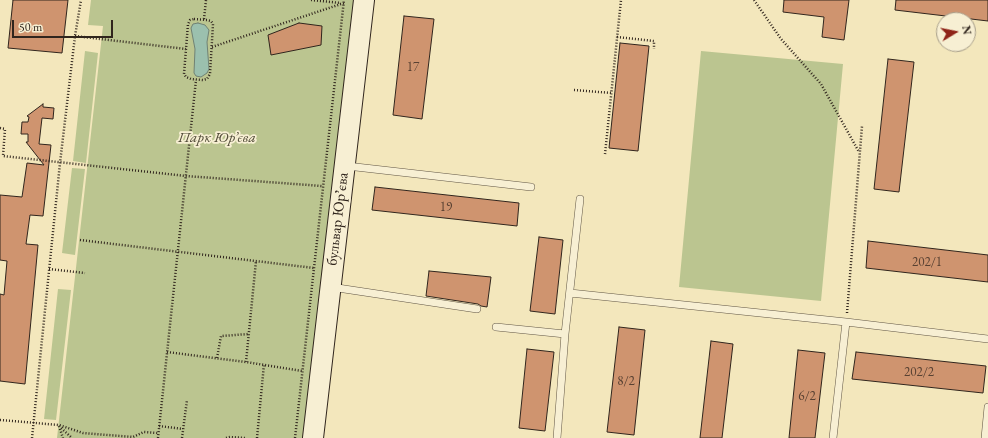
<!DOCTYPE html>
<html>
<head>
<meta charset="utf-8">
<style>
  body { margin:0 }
  #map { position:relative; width:988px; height:438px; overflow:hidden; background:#f3e7bc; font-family:"EB Garamond",serif }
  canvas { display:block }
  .north { position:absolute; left:936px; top:12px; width:40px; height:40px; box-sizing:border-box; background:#f7efd3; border:1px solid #a79e8a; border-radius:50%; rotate:80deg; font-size:11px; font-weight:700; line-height:16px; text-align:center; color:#30251d }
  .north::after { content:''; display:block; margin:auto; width:14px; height:18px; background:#8f2418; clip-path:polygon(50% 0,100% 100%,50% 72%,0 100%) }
  .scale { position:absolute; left:12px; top:20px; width:101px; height:18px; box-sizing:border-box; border:2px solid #30251d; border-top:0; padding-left:5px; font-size:12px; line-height:14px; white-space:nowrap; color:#30251d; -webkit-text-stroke:3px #f7efd3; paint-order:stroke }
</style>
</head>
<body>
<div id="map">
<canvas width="988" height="438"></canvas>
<div class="north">N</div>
<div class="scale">50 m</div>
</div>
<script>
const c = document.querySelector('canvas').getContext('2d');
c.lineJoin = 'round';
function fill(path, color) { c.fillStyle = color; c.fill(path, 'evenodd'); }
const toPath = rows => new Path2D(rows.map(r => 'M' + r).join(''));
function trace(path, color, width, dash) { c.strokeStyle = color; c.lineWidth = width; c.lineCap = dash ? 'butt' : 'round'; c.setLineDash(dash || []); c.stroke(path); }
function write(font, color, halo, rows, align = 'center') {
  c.font = font + ' "EB Garamond",serif'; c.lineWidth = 3.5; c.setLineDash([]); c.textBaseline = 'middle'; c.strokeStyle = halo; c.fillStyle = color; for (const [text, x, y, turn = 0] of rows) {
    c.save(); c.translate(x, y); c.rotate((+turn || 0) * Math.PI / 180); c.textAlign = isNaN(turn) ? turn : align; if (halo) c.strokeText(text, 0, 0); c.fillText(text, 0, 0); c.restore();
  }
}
fill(toPath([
  [91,0,358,0,309,438,57,438,103,26,88,25],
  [85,51,98,53,86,163,73,161],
  [701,51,843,64,821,301,679,287],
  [72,168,85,169,75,255,62,253],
  [58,289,71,290,56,420,44,419]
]), '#bbc590');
const water = toPath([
  [198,23,205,25,209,30,207,42,209,69,207,73,201,77,196,76,194,73,195,49,191,28,193,24,198,23]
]);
fill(water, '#9bc0ae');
trace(water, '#708274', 1);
const building = toPath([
  [13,0,68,0,62,53,8,48,13,0],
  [784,0,849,0,844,40,822,37,824,17,783,12,784,0],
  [896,0,988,0,988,21,895,10,896,0],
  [404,16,434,19,422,119,393,115,404,16],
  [299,23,322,26,321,45,271,55,268,35,299,23],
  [620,43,649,46,638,151,609,148,620,43],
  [888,59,914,62,899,192,874,189,888,59],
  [43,104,43,107,54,108,53,119,42,118,39,144,51,145,43,216,30,215,26,244,38,245,25,384,0,381,0,294,4,295,7,261,0,260,0,195,22,197,27,163,44,165,26,142,28,142,28,134,21,134,22,122,28,122,29,117,27,116,43,104],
  [375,187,519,203,517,226,372,210,375,187],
  [539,237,563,240,555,314,530,311,539,237],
  [868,241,988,255,988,282,866,268,868,241],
  [429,271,491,277,487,307,481,306,478,304,426,296,429,271],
  [619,327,645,330,634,435,607,432,619,327],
  [711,341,733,344,722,438,700,438,711,341],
  [527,349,554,352,545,431,519,428,527,349],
  [798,350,825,353,815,438,789,438,798,350],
  [856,352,986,366,983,393,852,379,856,352]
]);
fill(building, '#cf946f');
trace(building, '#30251d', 1);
const lane = toPath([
  [347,166,531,187],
  [331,287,477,309],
  [570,293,846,322,833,438],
  [846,322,988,339],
  [496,327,565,334],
  [557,438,565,334,580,199],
  [985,438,988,407]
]);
const secondary = toPath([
  [313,438,364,0]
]);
trace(lane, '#615645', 8);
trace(secondary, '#30251d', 22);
trace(toPath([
  [311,0,341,3],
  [754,0,781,39,821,84,859,152],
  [194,19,207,20,211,21,213,24,210,74,207,79,203,80,191,79,186,77,184,74,188,24,190,20,194,19],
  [204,19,206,0],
  [75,36,186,49],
  [617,37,654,41,654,49],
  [212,47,344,3],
  [574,90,612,93],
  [0,128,5,129,3,156,186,176,322,186],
  [605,154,621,0],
  [80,240,314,268],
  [49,269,85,273],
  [847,313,862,126],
  [167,352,246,362,302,371],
  [217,358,221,336,249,334],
  [246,362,256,261],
  [0,420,59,425,83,433,133,437,144,432,158,433],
  [59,426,72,438],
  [59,426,63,438],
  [159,426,183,429],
  [32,438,60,163,75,36,81,0],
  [158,438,196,80],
  [182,438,187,400],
  [226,438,230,437,245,438],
  [257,438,264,364],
  [295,438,344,0]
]), '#30251d', 2.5, [1, 2]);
trace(lane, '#f7efd3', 7);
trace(secondary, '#f7efd3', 20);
write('13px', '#584132', null, [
  ["17",413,67],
  ["19",446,207],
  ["202/1",927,262],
  ["202/2",919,372],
  ["8/2",626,381],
  ["6/2",807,396]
]);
write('italic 15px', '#534d3a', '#f7efd3', [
  ["Парк Юр’єва",217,138]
]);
write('15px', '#30251d', '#f7efd3', [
  ["бульвар Юрʼєва",338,219,-83]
]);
</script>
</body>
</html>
